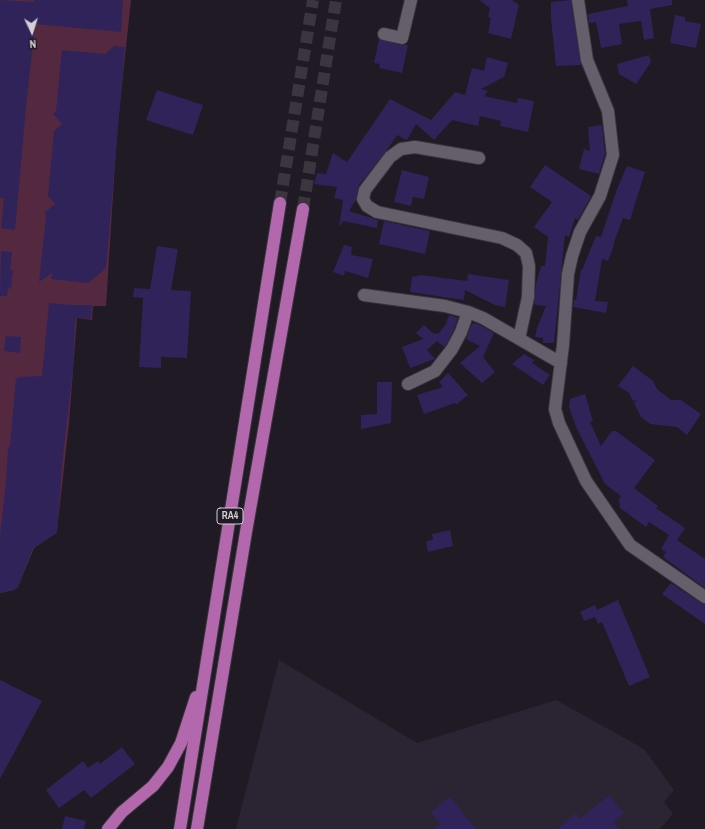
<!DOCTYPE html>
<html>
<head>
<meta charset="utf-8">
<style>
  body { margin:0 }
  #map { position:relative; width:705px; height:829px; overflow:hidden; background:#201a24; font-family:"Archivo Narrow",sans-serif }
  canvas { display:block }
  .north { position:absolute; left:12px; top:12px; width:40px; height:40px; -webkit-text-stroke:3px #201a24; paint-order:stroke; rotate:176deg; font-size:11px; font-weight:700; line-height:16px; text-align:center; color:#d3cfd6 }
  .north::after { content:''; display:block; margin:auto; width:14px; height:18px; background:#d3cfd6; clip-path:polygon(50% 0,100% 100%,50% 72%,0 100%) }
</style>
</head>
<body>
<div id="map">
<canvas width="705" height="829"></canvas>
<div class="north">N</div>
</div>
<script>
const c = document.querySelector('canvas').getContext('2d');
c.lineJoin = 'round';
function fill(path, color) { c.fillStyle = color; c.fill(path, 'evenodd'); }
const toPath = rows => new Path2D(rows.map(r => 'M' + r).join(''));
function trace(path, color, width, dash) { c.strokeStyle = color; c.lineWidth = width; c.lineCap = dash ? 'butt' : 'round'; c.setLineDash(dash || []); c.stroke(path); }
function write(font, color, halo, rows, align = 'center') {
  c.font = font + ' "Archivo Narrow",sans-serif'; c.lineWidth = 3.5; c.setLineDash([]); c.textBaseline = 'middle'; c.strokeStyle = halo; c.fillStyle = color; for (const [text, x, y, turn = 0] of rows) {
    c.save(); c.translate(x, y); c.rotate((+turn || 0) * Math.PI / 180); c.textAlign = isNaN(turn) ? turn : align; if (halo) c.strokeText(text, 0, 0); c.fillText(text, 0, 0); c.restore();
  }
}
fill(toPath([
  [279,660,417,743,556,700,644,749,674,790,664,802,673,814,660,829,236,829]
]), '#2b2432');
fill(toPath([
  [0,0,131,0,117,132,106,306,93,306,92,320,77,318,69,423,57,530,53,535,34,548,18,587,14,590,0,593]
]), '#542940');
fill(toPath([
  [0,0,34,2,34,0,123,0,121,32,35,24,26,107,15,230,1,228,4,198,0,198],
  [479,0,512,0,519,5,511,39,488,33,491,18,488,17,490,8],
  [571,0,581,65,556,66,551,19,551,2],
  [627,0,672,0,672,5,650,9,654,38,644,40,641,21,619,24,622,44,601,48,596,22,589,23,588,14,628,6],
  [675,15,685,17,685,21,701,24,696,48,670,43],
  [379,39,400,45,408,45,402,73,379,68,380,64,374,63],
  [114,46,125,47,106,268,88,283,51,279,52,273,39,282,46,216,44,213,55,204,48,196,54,131,62,124,53,114,56,111,62,50,105,54],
  [649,55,651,62,636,84,619,74,617,64],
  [487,57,508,63,504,77,481,89,488,91,484,96,517,103,518,98,534,101,528,132,500,126,501,121,480,116,478,126,452,120,434,140,416,124,407,140,397,135,387,150,359,185,356,200,349,211,378,220,377,228,343,221,339,227,343,200,334,198,337,187,314,184,317,173,326,174,333,153,347,162,390,99,431,120,455,92,465,95,472,68,484,71],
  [157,90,203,105,193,135,146,120],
  [602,125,605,154,599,174,579,169,584,149,590,151,588,127],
  [545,165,591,196,578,220,575,218,569,237,565,235,554,343,543,343,543,338,535,337,537,328,546,306,536,305,534,303,536,284,541,266,545,266,548,237,534,227,552,202,530,187],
  [627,166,645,172,630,220,623,218,613,245,614,245,608,261,602,259,595,301,608,302,606,313,573,307,574,300,576,300,581,269,582,270,596,236,601,237,617,189],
  [402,170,429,177,424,199,413,197,411,206,394,202],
  [384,221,430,231,425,254,379,244],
  [344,245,352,247,351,255,373,259,368,278,345,271,344,276,333,272],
  [157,246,178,249,171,290,191,291,187,358,161,357,161,368,139,367,143,298,133,297,134,288,150,289],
  [1,251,12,252,10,270,13,270,11,289,8,288,7,296,0,296],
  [468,274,509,280,505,307,495,305,465,290,464,300,410,292,412,277,421,275,467,281],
  [49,303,72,305,92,305,91,319,76,318,75,324,73,369,62,465,57,533,33,548,18,587,14,590,0,593,0,537,6,481,8,448,10,446,16,378,18,379,19,377,42,376],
  [449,315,458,318,454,329,446,345,444,347,437,341,427,350,435,359,410,368,402,347,423,339,416,333,424,325,434,334,439,333,446,324],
  [472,323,474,324,475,323,480,325,494,333,483,357,495,372,482,383,460,363,480,346,466,339],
  [6,336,21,337,20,353,4,351],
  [524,354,534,360,532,363,550,375,543,385,512,364],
  [633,366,652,380,652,379,657,389,671,400,681,400,701,414,687,435,677,427,650,424,641,417,634,403,637,400,633,401,629,393,618,386],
  [448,373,468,395,456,405,455,403,424,414,417,395,443,387,439,382],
  [377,382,392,382,391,423,361,429,361,415,377,414],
  [585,394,593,421,590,422,601,446,612,431,616,431,655,460,634,488,658,506,656,508,685,528,677,540,705,559,705,588,663,557,666,552,661,549,669,535,649,522,646,527,620,508,620,503,618,502,621,496,605,484,576,427,569,407,570,399],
  [450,530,453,546,428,552,426,541,433,540,432,534],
  [671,583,701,603,705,604,705,624,662,594],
  [618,600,650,677,629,686,602,622,598,624,595,617,584,621,580,612,595,605,597,610],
  [0,680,42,701,0,779],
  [122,747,135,764,91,798,84,790,59,808,46,790,83,761,88,768,98,761,100,764],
  [609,795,624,813,613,823,619,829,557,829,576,813,580,819],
  [449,797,456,804,476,829,434,829,440,824,431,812],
  [65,816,86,821,84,829,62,829]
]), '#302359');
trace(toPath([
  [280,203,313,0],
  [303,209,336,0]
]), '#3b353f', 12, [12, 6]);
const minor = toPath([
  [578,0,587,60,608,111,613,155,600,196,580,232,572,256,568,274,563,345,555,409,559,423,586,481,630,545,705,597],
  [384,34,402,38,411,0],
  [479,158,415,147,401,149,390,157,365,190,363,199,367,206,377,212,502,238,517,245,526,253,529,266,528,297,519,339],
  [364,295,445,306,468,312,483,318,561,363],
  [408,384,435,371,452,349,461,332,468,312]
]);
const motorway = toPath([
  [108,829,122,812,153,786,168,767,181,743,196,697],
  [180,829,280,203],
  [197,829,246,532,303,209]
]);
trace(minor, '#39353d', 14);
trace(motorway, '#39353d', 14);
trace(minor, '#665f6b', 12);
trace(motorway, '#b368ae', 12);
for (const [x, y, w] of [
  [230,516,26]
]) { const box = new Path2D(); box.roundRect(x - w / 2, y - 8, w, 16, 3); c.fillStyle = '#201a24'; c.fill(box); trace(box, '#d3cfd6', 1); }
write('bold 10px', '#d3cfd6', null, [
  ["RA4",230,516]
]);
</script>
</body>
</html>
